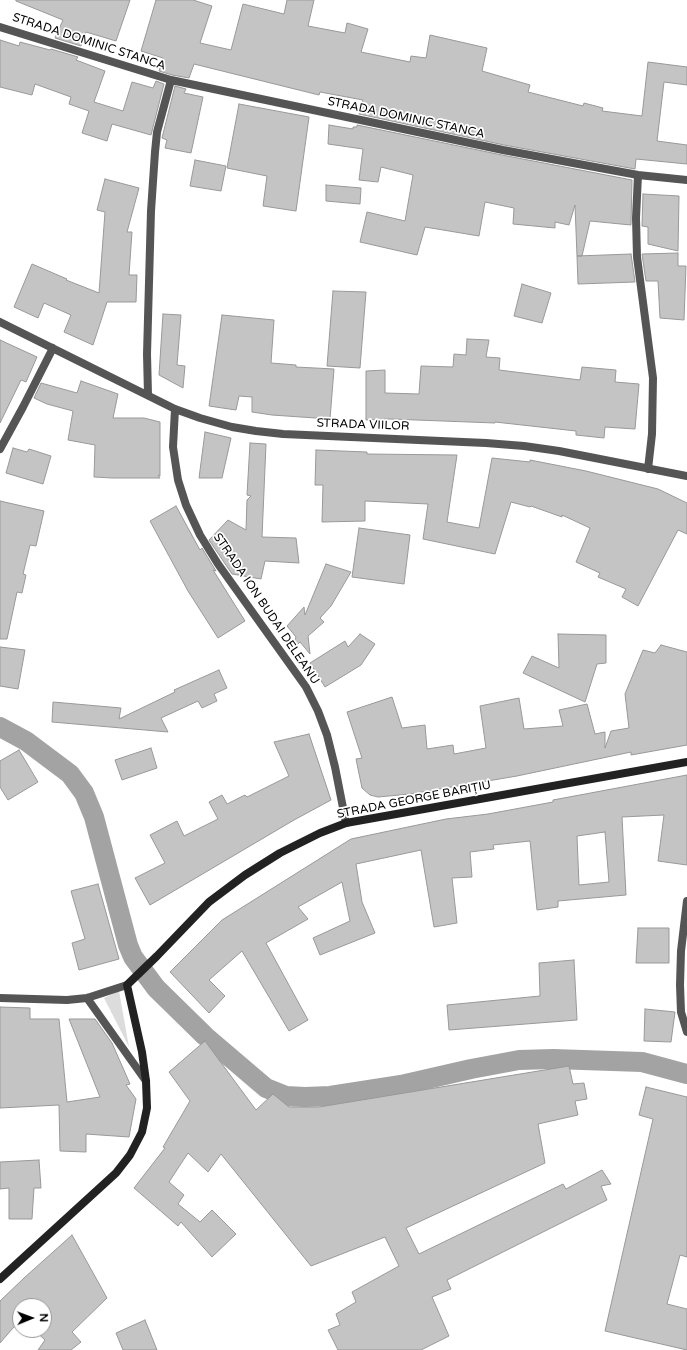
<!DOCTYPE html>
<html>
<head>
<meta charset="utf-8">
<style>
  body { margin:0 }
  #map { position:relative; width:687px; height:1350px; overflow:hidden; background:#fff; font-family:"Varela Round",sans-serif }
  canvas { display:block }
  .north { position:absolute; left:12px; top:1298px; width:40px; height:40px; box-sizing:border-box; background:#fff; border:1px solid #999; border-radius:50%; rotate:89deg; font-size:11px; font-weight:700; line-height:16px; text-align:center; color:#000 }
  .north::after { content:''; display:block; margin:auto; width:14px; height:18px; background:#000; clip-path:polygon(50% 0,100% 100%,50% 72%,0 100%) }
</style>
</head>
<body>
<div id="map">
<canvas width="687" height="1350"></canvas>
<div class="north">N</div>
</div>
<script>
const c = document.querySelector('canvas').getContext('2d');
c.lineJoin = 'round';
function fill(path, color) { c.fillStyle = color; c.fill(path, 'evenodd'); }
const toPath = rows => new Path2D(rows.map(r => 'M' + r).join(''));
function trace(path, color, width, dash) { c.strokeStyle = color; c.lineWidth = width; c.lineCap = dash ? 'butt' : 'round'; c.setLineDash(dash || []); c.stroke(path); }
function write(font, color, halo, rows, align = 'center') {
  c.font = font + ' "Varela Round",sans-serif'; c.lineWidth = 3.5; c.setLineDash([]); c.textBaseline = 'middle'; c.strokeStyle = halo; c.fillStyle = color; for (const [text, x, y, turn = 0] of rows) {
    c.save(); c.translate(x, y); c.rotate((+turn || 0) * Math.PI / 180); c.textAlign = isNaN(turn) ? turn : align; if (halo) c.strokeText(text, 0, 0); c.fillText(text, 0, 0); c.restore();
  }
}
fill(toPath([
  [119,991,129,1047,104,998]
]), '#dcdcdc');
trace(toPath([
  [0,727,26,741,70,774,84,793,94,817,128,945,133,957,156,988,205,1036,266,1088,286,1096,305,1097,330,1096,401,1085,471,1069,519,1060,553,1059,642,1062,687,1074]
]), '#a3a3a3', 20);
const building = toPath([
  [16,0,130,0,116,41,86,32,81,46,55,38,63,20,16,1,16,0],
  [156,0,193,0,212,6,200,43,231,50,243,4,284,14,287,0,314,0,308,26,345,33,347,23,368,29,361,52,410,62,411,56,426,58,430,35,487,48,482,71,530,85,528,92,583,106,584,103,603,108,602,111,642,116,648,62,687,67,687,85,664,82,657,141,687,145,687,164,636,159,635,169,504,145,359,114,363,100,320,92,319,95,194,64,189,78,172,75,159,71,163,58,141,51,156,0],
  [0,40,19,46,20,42,50,50,51,49,78,57,76,60,105,71,94,102,123,111,132,82,153,88,156,81,164,84,151,135,112,124,107,141,82,133,89,111,69,104,71,97,35,84,32,95,0,87,0,40],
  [175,86,186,89,184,93,203,97,191,153,165,148,167,140,162,138,175,86],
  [239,104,309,117,296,211,263,206,267,176,227,168,239,104],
  [329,125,353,129,353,127,357,127,357,125,502,155,632,180,631,225,590,221,582,256,577,256,575,205,569,225,555,222,555,228,513,224,514,208,485,202,479,236,425,227,417,255,360,242,367,212,405,221,413,175,381,167,378,182,359,180,363,149,328,144,329,125],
  [195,160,226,166,221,191,190,186,195,160],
  [105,179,139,188,127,232,132,232,129,275,137,275,136,302,107,302,93,345,64,332,71,315,44,303,38,318,14,307,32,264,67,279,66,280,99,293,105,212,97,210,105,179],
  [326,185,361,188,360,204,326,201,326,185],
  [643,194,679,196,678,251,648,244,648,227,642,226,643,194],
  [678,253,678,266,686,266,684,320,660,318,658,281,646,281,642,254,678,253],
  [631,254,635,282,578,284,577,256,631,254],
  [522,284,551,293,542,323,514,316,522,284],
  [333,291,366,292,360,368,327,366,333,291],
  [163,314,181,315,177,365,185,366,183,388,159,375,163,314],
  [222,315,274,320,271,363,296,365,296,367,334,369,330,419,272,415,252,412,252,397,239,396,236,410,209,406,222,315],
  [467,339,489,340,486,357,500,358,499,370,580,380,582,367,616,370,615,382,639,384,635,429,605,427,604,438,576,435,576,431,495,422,495,423,390,419,366,420,366,371,385,370,385,393,419,394,421,366,453,367,454,354,466,355,467,339],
  [0,340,37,357,26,382,21,380,0,423,0,340],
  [81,381,118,394,113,418,144,418,160,422,160,476,158,475,160,478,112,478,94,477,95,445,68,440,73,411,47,404,34,398,41,383,77,393,81,381],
  [205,432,231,438,222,478,199,478,205,432],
  [250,443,266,444,262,537,296,538,299,563,265,561,261,579,232,574,209,540,228,520,246,530,247,500,251,496,247,495,250,443],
  [13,448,27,452,29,449,51,456,43,484,6,473,13,448],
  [316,450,367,452,367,454,457,455,447,522,479,528,492,458,530,462,530,460,586,471,658,489,687,503,687,534,678,530,638,606,622,597,626,589,598,577,600,573,576,562,590,528,562,515,562,517,531,506,530,507,511,502,495,554,423,539,428,504,365,501,365,521,322,522,323,485,315,485,316,450],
  [0,501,44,511,36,546,30,545,23,574,26,575,22,593,17,592,7,639,0,639,0,501],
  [176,506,200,550,202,548,216,571,213,570,245,621,218,638,188,591,150,521,176,506],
  [359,528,410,535,404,584,352,577,359,528],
  [326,564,351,572,331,606,320,618,324,622,308,636,310,654,300,642,291,650,296,637,287,626,304,607,305,615,326,564],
  [360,634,375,644,361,665,325,687,310,663,345,641,348,647,360,634],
  [558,634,606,635,606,663,597,664,585,702,523,673,532,656,559,668,558,634],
  [661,645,687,652,687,745,631,755,631,752,517,776,410,794,378,797,370,795,362,788,356,759,362,758,347,712,392,697,402,728,425,725,427,749,453,745,454,754,486,748,480,706,519,698,524,729,563,726,559,710,587,704,595,734,605,732,605,748,611,731,629,728,625,694,643,650,655,653,661,645],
  [0,647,25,650,18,689,0,686,0,647],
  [219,670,227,688,214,694,217,701,202,708,198,701,161,718,168,732,52,722,53,702,121,708,119,719,175,692,174,690,219,670],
  [309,734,331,800,294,820,150,905,135,878,165,863,150,835,177,821,184,836,218,819,209,802,222,795,227,804,245,795,247,797,289,776,274,742,309,734],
  [151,748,157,768,122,780,115,760,151,748],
  [19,750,38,782,8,800,0,787,0,761,19,750],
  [687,775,687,865,658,861,664,815,622,817,626,895,558,901,558,907,537,910,530,841,493,845,494,849,470,852,472,877,452,878,457,923,434,927,421,850,356,864,362,902,375,933,320,955,313,938,350,921,342,882,298,907,308,919,266,943,308,1020,289,1031,242,951,209,980,225,996,209,1013,170,972,222,920,351,839,446,819,488,814,553,802,553,800,687,775],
  [605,832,609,882,579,885,577,836,605,832],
  [98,884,119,959,79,970,72,943,85,939,71,891,98,884],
  [638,928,669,928,669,963,636,963,638,928],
  [574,960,577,1020,449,1030,447,1005,540,996,539,963,574,960],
  [0,1007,30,1008,30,1019,59,1019,67,1102,100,1097,69,1019,95,1019,112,1043,130,1084,126,1085,136,1099,129,1137,86,1134,86,1152,60,1151,59,1105,0,1108,0,1007],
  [645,1009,675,1012,671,1042,644,1041,645,1009],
  [205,1041,256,1110,273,1094,289,1107,319,1107,569,1066,573,1084,584,1083,587,1099,575,1101,578,1115,538,1124,545,1163,406,1228,419,1254,563,1184,566,1189,602,1170,611,1184,601,1186,607,1200,447,1280,451,1289,432,1297,449,1336,421,1350,338,1350,328,1330,340,1325,336,1314,356,1302,352,1292,399,1266,385,1237,311,1266,221,1154,208,1172,188,1153,169,1182,184,1195,178,1204,200,1222,212,1210,236,1234,212,1257,181,1222,178,1226,134,1188,165,1148,163,1147,190,1101,169,1072,205,1041],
  [646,1087,687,1097,687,1257,680,1255,667,1304,687,1309,687,1350,605,1331,653,1119,639,1115,646,1087],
  [39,1160,41,1188,34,1188,32,1219,9,1219,9,1188,0,1189,0,1162,39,1160],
  [72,1235,107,1298,72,1332,81,1342,71,1350,38,1350,45,1340,34,1330,44,1330,44,1306,20,1306,20,1320,0,1343,0,1301,24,1278,72,1235],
  [145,1320,157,1350,123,1350,116,1333,145,1320]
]);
fill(building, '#c4c4c4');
trace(building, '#999', 1);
trace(toPath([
  [0,27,171,80,503,150,638,175,687,180],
  [638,175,636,218,637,257,653,378,652,434,648,469],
  [0,322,175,409,200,418,232,427,256,431,283,434,486,443,524,446,559,451,687,476],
  [148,395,147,354,151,211,155,152,157,132,171,80],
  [175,409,173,447,178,480,186,505,200,535,218,564,306,687,318,711,327,735,335,767,346,823],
  [0,449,23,407,53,348],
  [687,901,681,951,680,985,681,1012,687,1032],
  [0,998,67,1000,87,998,127,985],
  [87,998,146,1081]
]), '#555', 8);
trace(toPath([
  [0,1279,116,1173,130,1155,142,1132,147,1108,146,1081,142,1052,127,985,157,956,209,902,245,875,280,853,320,833,346,823,687,762]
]), '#222', 8);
write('12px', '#000', '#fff', [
  ["STRADA DOMINIC STANCA",89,42,18],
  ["STRADA DOMINIC STANCA",406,118,12],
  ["STRADA VIILOR",363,425,2],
  ["STRADA ION BUDAI DELEANU",266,609,56],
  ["STRADA GEORGE BARIȚIU",414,800,-11]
]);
</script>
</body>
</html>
